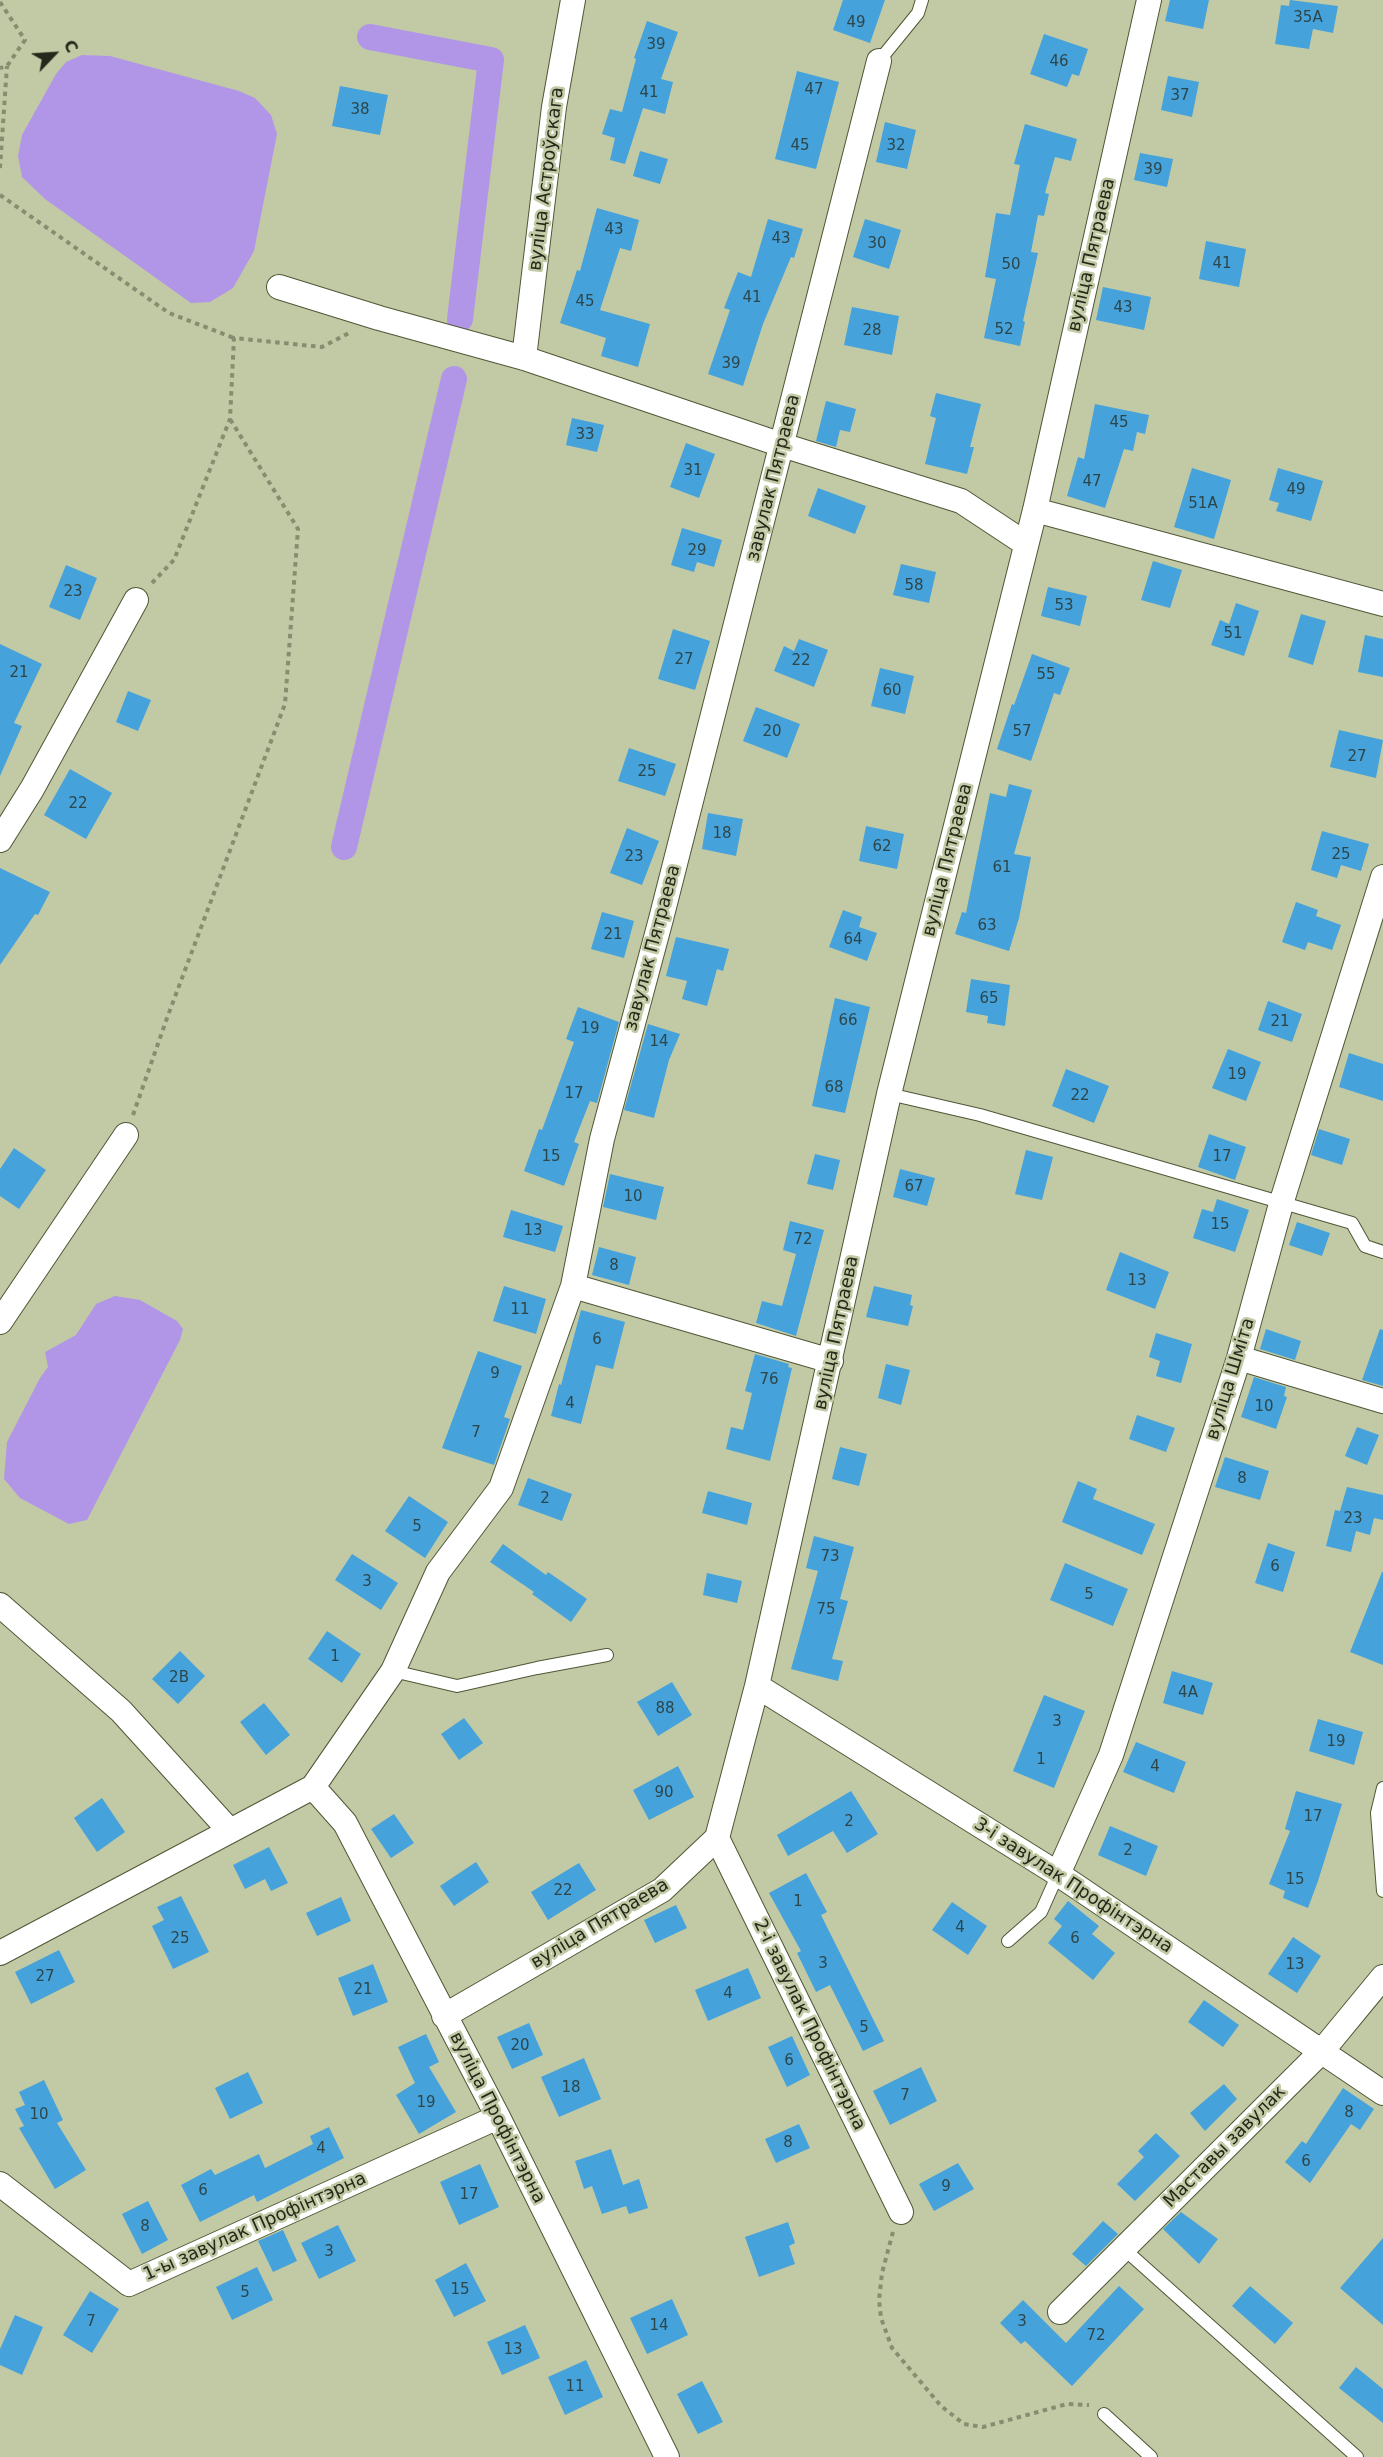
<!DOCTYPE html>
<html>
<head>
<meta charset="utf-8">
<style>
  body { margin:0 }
  #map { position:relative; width:1383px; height:2457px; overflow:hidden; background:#c1caa5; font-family:"DejaVu Sans",sans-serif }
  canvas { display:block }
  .north { position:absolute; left:24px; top:24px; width:60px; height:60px; -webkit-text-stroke:4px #c1caa5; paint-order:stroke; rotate:65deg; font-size:16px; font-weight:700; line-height:24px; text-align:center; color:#25281a }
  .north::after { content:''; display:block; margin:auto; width:21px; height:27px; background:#25281a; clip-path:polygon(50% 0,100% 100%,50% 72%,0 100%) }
</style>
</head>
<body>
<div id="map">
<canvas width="1383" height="2457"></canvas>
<div class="north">С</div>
</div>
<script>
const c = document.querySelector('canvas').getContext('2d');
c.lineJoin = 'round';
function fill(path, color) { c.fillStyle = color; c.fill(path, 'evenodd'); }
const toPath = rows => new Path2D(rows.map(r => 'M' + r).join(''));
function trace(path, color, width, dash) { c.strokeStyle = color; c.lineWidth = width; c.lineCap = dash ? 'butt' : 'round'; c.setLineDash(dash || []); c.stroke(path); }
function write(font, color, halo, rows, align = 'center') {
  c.font = font + ' "DejaVu Sans",sans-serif'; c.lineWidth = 5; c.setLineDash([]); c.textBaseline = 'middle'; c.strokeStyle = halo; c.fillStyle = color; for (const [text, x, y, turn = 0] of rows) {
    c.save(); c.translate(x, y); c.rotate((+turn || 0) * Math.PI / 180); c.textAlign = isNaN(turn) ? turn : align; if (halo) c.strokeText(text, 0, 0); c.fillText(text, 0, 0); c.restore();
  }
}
fill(toPath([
  [82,55,110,56,239,91,255,98,271,115,277,134,254,251,233,288,210,302,191,303,45,199,22,177,18,156,22,135,56,74,66,62],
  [115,1296,140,1300,177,1321,183,1329,180,1340,87,1520,69,1524,20,1498,4,1479,7,1442,40,1378,48,1367,45,1352,76,1335,96,1304]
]), '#b196e8');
trace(toPath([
  [370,37,491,60,460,319],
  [344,847,454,379]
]), '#b196e8', 26);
fill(toPath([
  [843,0,885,0,870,43,833,30],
  [1170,0,1209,0,1203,29,1165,21],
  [1290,0,1338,6,1333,33,1313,29,1309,49,1275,44,1281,5,1289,6],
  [647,21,678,32,661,79,673,82,665,114,643,108,625,164,610,160,615,138,602,134,610,109,622,112,636,59,634,58],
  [1044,34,1088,49,1079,76,1072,74,1067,87,1030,74],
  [797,71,839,82,816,169,775,159],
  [1168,76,1199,82,1192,117,1161,110],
  [340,86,388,95,380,135,332,126],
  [885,122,916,130,907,169,876,162],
  [1025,124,1077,139,1071,161,1055,157,1045,193,1049,194,1044,216,1038,215,1031,252,1038,253,1023,321,1025,322,1020,346,984,338,996,279,985,277,996,213,1010,215,1020,165,1014,164],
  [640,151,668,159,660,184,633,176],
  [1140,153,1173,159,1167,187,1134,180],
  [597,208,639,220,631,251,620,248,600,310,650,324,638,367,601,356,606,338,560,323,577,270,580,271],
  [768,219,803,229,794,258,791,257,763,324,743,386,708,374,730,310,724,308,738,272,751,277],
  [865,219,901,230,889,269,853,257],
  [1206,241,1246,249,1239,287,1199,279],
  [1103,287,1151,297,1144,330,1096,320],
  [852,307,899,316,892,355,844,345],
  [936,393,981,404,970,447,974,447,967,474,925,464,936,418,930,416],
  [826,401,856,409,850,432,840,430,836,447,816,441],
  [1095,404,1149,415,1145,434,1137,432,1133,451,1124,449,1105,508,1067,496,1078,457,1084,459],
  [572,418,604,425,597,452,566,445],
  [686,443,715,454,699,498,670,487],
  [1192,468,1231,480,1214,539,1174,527],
  [1278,468,1323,481,1311,521,1276,511,1279,503,1269,500],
  [818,488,866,506,855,534,808,516],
  [682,528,722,540,714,567,697,562,694,572,671,565],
  [1153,561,1182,570,1170,608,1141,600],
  [901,564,936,572,929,603,893,595],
  [66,565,97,578,80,620,49,607],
  [1048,587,1087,596,1080,626,1041,616],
  [1236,603,1259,611,1244,656,1211,645,1220,620,1229,624],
  [1301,614,1326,621,1313,665,1288,657],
  [673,629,710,641,695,690,658,679],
  [1365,635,1383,639,1383,677,1358,672],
  [799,639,828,650,814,687,774,671,784,646,794,651],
  [0,644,42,664,14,723,22,726,0,776],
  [1032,654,1070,668,1060,695,1054,693,1031,761,997,749,1012,704,1014,705],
  [880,668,914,676,905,714,871,706],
  [128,691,151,700,138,731,116,722],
  [756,707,800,724,787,758,743,741],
  [1339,730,1383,740,1376,778,1330,767],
  [629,748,676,764,665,796,618,781],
  [70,769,112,793,86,839,44,815],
  [1009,784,1032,790,1014,854,1031,857,1019,918,1009,951,955,934,962,912,966,913,990,793,1006,797],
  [708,813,743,819,736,856,702,849],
  [866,826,904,834,897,869,859,861],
  [627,828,659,841,642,885,610,873],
  [1322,831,1369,844,1361,871,1341,865,1337,878,1311,870],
  [0,868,50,892,38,915,35,914,0,965],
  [1296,902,1318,910,1316,916,1341,925,1332,950,1308,942,1305,950,1282,942],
  [843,910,862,917,859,927,877,933,867,961,829,947],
  [602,912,634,921,624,958,591,949],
  [676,937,729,949,723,971,717,969,707,1006,682,999,687,981,666,976],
  [971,979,1010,985,1005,1026,987,1023,988,1016,966,1012],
  [835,998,870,1007,845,1113,812,1106],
  [1268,1001,1302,1014,1292,1042,1258,1030],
  [578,1007,619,1022,597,1103,590,1101,574,1142,579,1144,564,1186,524,1171,539,1129,542,1130,574,1042,566,1039],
  [648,1024,680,1034,669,1060,654,1118,624,1110],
  [1228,1049,1261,1062,1246,1101,1212,1088],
  [1349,1053,1383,1064,1383,1101,1339,1087],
  [1066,1069,1109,1086,1094,1123,1052,1106],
  [1319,1129,1350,1139,1342,1165,1311,1155],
  [1209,1134,1246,1147,1235,1180,1198,1167],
  [14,1148,46,1170,19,1209,0,1196,0,1169],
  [1026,1150,1053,1157,1042,1200,1015,1194],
  [815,1154,840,1160,833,1190,807,1184],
  [900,1169,935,1178,927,1206,893,1197],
  [610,1174,664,1187,656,1220,603,1207],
  [1217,1199,1249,1210,1235,1252,1193,1238,1202,1209,1213,1212],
  [511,1210,563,1226,555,1252,503,1237],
  [790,1221,824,1230,796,1336,756,1323,762,1301,782,1306,796,1254,783,1250],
  [1297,1222,1330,1233,1322,1256,1289,1245],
  [599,1247,636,1257,629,1285,592,1275],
  [1120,1252,1169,1272,1155,1309,1106,1290],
  [504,1286,546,1299,536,1334,493,1321],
  [874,1286,912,1295,910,1305,913,1306,908,1326,866,1317],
  [581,1310,625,1322,613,1369,596,1365,581,1424,551,1416,559,1384,561,1385],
  [1266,1329,1301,1341,1295,1360,1260,1349],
  [1380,1329,1383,1330,1383,1386,1362,1380],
  [1156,1333,1192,1344,1181,1383,1156,1376,1160,1361,1149,1357],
  [478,1351,522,1366,504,1417,510,1419,494,1465,442,1448],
  [755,1354,789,1364,788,1367,792,1368,770,1461,726,1449,731,1427,743,1430,752,1393,745,1391],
  [886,1364,910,1370,901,1405,878,1398],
  [1254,1377,1286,1387,1284,1396,1287,1397,1276,1429,1241,1417],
  [1137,1415,1175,1428,1166,1452,1129,1439],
  [1357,1427,1379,1435,1367,1465,1345,1456],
  [840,1447,867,1454,859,1486,832,1479],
  [1225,1457,1269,1471,1260,1500,1215,1487],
  [528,1478,572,1494,562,1521,518,1505],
  [1078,1481,1097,1489,1093,1499,1155,1524,1142,1555,1062,1522],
  [1347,1487,1383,1495,1383,1520,1374,1518,1370,1535,1356,1531,1351,1552,1326,1546,1335,1510,1340,1511],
  [708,1491,752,1503,747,1525,702,1513],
  [409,1496,448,1522,425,1558,385,1531],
  [814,1536,854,1547,840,1599,848,1601,832,1659,843,1661,838,1681,791,1669,818,1571,806,1568],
  [1268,1543,1295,1552,1283,1592,1255,1583],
  [503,1544,546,1575,548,1572,587,1599,571,1622,532,1594,534,1592,490,1562],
  [352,1554,398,1583,381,1610,335,1580],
  [1065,1563,1128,1589,1113,1626,1050,1600],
  [1382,1572,1383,1572,1383,1665,1350,1652],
  [707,1573,742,1581,737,1603,703,1595],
  [327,1631,361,1654,342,1683,308,1659],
  [180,1651,205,1676,178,1704,152,1679],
  [1172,1671,1213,1683,1203,1715,1163,1703],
  [672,1682,692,1715,658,1736,637,1702],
  [1044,1695,1085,1711,1054,1788,1013,1771],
  [264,1703,290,1735,266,1755,240,1722],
  [464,1718,483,1743,459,1760,441,1734],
  [1318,1719,1363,1732,1354,1765,1309,1751],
  [1136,1742,1186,1762,1174,1793,1123,1772],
  [678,1766,694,1797,649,1820,633,1790],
  [851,1791,878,1834,847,1853,833,1831,788,1856,777,1835],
  [1296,1791,1342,1804,1318,1881,1308,1908,1283,1898,1285,1891,1269,1884,1290,1831,1285,1829],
  [102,1798,125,1832,97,1852,74,1818],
  [394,1814,414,1843,391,1858,371,1829],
  [1110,1826,1158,1846,1146,1876,1098,1855],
  [269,1847,288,1883,271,1891,265,1879,245,1889,233,1865],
  [476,1862,489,1882,454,1906,440,1886],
  [579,1863,596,1890,548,1920,531,1892],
  [806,1873,827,1912,821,1915,884,2041,863,2051,830,1985,816,1992,797,1953,801,1951,769,1893],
  [181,1896,209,1952,173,1969,152,1926,164,1920,157,1907],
  [341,1897,351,1921,317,1936,306,1913],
  [1068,1901,1099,1926,1092,1934,1115,1953,1093,1980,1048,1943,1062,1926,1054,1919],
  [952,1902,987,1926,968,1955,932,1930],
  [676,1905,687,1928,655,1943,644,1920],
  [1293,1937,1321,1956,1297,1993,1268,1974],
  [59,1950,75,1982,31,2004,15,1972],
  [373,1964,388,2002,353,2016,338,1978],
  [748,1968,761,1998,708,2021,695,1990],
  [1204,2000,1239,2025,1223,2047,1188,2022],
  [529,2023,543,2055,512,2069,497,2037],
  [426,2034,439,2062,429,2067,456,2112,419,2134,396,2095,415,2083,398,2047],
  [792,2036,810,2075,787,2087,768,2047],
  [584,2058,601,2099,559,2117,541,2077],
  [921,2067,937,2101,890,2125,873,2091],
  [248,2072,263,2103,230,2119,215,2088],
  [44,2080,63,2120,57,2123,86,2170,55,2189,19,2128,24,2126,15,2109,25,2105,19,2092],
  [1224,2084,1237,2099,1205,2131,1190,2113],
  [1343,2088,1374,2109,1360,2130,1351,2124,1310,2183,1285,2162,1302,2141,1306,2144],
  [799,2124,810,2148,776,2163,765,2139],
  [329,2127,344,2158,257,2202,254,2195,200,2222,181,2185,211,2169,215,2175,259,2154,265,2168,313,2144,310,2136],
  [1156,2133,1180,2156,1135,2201,1117,2184,1144,2157,1138,2151],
  [611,2149,623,2185,639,2179,648,2208,629,2214,626,2206,602,2214,592,2186,584,2189,575,2161],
  [958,2163,974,2189,934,2211,919,2184],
  [480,2164,499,2207,459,2225,440,2182],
  [148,2201,168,2240,142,2254,122,2214],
  [1181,2212,1218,2239,1199,2264,1163,2229],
  [1103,2221,1118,2234,1086,2266,1072,2254],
  [788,2222,795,2243,789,2246,795,2264,759,2277,745,2237],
  [338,2225,356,2261,319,2279,301,2243],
  [283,2230,297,2261,273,2272,258,2241],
  [1383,2238,1383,2325,1340,2288],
  [466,2263,486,2301,454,2317,435,2280],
  [257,2267,273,2300,232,2320,216,2287],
  [1119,2286,1144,2309,1072,2386,1025,2341,1021,2344,1000,2323,1023,2300,1066,2343],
  [1250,2286,1293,2323,1275,2344,1232,2306],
  [90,2291,119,2309,92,2353,63,2335],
  [672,2299,688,2335,647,2354,630,2318],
  [15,2315,43,2327,22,2375,0,2365,0,2349],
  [525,2325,540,2358,502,2375,487,2342],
  [586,2360,603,2397,565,2415,548,2377],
  [1356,2367,1383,2389,1383,2423,1339,2388],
  [702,2381,723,2422,698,2434,677,2394]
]), '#46a2da');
const service = toPath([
  [879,61,918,13,922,0],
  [889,1094,980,1115,1352,1223,1365,1246,1383,1252],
  [393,1671,457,1686,537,1668,607,1655],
  [1383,1788,1377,1813,1383,1891],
  [1008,1941,1041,1912,1058,1874],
  [1123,2248,1357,2457],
  [1104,2414,1151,2457]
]);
const minor = toPath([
  [279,287,379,318,524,358,782,445,961,501,1026,544],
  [524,358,554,107,573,0],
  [1035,510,1383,604],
  [0,840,32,789,136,600],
  [573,1286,831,1361],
  [0,1322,126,1135],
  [1239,1358,1383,1401],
  [0,1605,121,1711,230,1831],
  [757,1686,1058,1874,1383,2093],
  [313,1787,345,1823,498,2117,667,2457],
  [717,1838,901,2212],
  [1058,1874,1111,1755,1239,1358,1281,1204,1383,877],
  [0,1953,313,1787,393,1671,438,1572,501,1488,573,1286,602,1139,661,919,879,61],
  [444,2016,662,1890,717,1838,757,1686,889,1094,1035,510,1149,0],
  [0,2184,129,2284,498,2117],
  [1060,2312,1322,2051,1383,1977]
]);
trace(service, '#4f5736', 14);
trace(minor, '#4f5736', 26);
trace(toPath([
  [0,2,25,40,7,66,0,68],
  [0,168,7,66],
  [0,195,169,313,234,338],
  [152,583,174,560,230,419,234,338,322,347,349,333],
  [133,1115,167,1018,285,704,298,529,230,419],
  [893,2232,882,2273,879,2300,881,2318,892,2348,941,2406,964,2424,983,2427,1067,2404,1089,2405]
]), '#868d70', 4, [4.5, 4.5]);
trace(service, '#fff', 12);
trace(minor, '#fff', 24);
write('15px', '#2d464a', null, [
  ["35А",1308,18],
  ["49",856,23],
  ["39",656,45],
  ["46",1059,62],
  ["47",814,90],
  ["41",649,93],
  ["37",1180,96],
  ["38",360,110],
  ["45",800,146],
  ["32",896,146],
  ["39",1153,170],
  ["43",614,230],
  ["43",781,239],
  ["30",877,244],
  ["41",1222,264],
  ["50",1011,265],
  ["41",752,298],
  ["45",585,302],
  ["43",1123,308],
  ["52",1004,330],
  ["28",872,331],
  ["39",731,364],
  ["45",1119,423],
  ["33",585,435],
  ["31",693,471],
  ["47",1092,482],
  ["49",1296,490],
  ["51А",1203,504],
  ["29",697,551],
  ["58",914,586],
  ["23",73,592],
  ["53",1064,606],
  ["51",1233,634],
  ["27",684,660],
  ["22",801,661],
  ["21",19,673],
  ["55",1046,675],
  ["60",892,691],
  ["20",772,732],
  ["57",1022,732],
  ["27",1357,757],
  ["25",647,772],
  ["22",78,804],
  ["18",722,834],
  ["62",882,847],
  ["25",1341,855],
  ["23",634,857],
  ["61",1002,868],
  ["63",987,926],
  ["21",613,935],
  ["64",853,940],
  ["65",989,999],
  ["66",848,1021],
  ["21",1280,1022],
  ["19",590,1029],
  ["14",659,1042],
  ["19",1237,1075],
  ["68",834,1088],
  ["17",574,1094],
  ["22",1080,1096],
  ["15",551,1157],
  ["17",1222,1157],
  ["67",914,1187],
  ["10",633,1197],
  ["15",1220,1225],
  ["13",533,1231],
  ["72",803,1240],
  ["8",614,1266],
  ["13",1137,1281],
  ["11",520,1310],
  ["6",597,1340],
  ["9",495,1374],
  ["76",769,1380],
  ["4",570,1404],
  ["10",1264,1407],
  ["7",476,1433],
  ["8",1242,1479],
  ["2",545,1499],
  ["23",1353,1519],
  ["5",417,1527],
  ["73",830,1557],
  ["6",1275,1567],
  ["3",367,1582],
  ["5",1089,1595],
  ["75",826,1610],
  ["1",335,1657],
  ["2В",179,1678],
  ["4А",1188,1693],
  ["88",665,1709],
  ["3",1057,1722],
  ["19",1336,1742],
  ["1",1041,1760],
  ["4",1155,1767],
  ["90",664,1793],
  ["17",1313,1817],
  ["2",849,1822],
  ["2",1128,1851],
  ["15",1295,1880],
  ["22",563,1891],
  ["1",798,1902],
  ["4",960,1928],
  ["25",180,1939],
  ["6",1075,1939],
  ["3",823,1964],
  ["13",1295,1965],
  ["27",45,1977],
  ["21",363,1990],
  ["4",728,1994],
  ["5",864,2028],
  ["20",520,2046],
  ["6",789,2061],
  ["18",571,2088],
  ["7",905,2096],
  ["19",426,2103],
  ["8",1349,2113],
  ["10",39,2115],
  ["8",788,2143],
  ["4",321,2149],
  ["6",1306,2162],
  ["9",946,2187],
  ["6",203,2191],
  ["17",469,2195],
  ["8",145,2227],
  ["3",329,2252],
  ["15",460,2290],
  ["5",245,2293],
  ["7",91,2322],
  ["3",1022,2322],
  ["14",659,2326],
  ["72",1096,2336],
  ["13",513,2350],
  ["11",575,2387]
]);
write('18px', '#25281a', '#c1caa5', [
  ["вуліца Астроўскага",547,179,-83],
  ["вуліца Пятраева",1092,255,-77],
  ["завулак Пятраева",774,478,-76],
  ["вуліца Пятраева",948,860,-76],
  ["завулак Пятраева",653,948,-75],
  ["вуліца Пятраева",837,1333,-78],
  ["вуліца Шміта",1231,1379,-73],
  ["3-і завулак Профінтэрна",1073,1886,33],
  ["вуліца Пятраева",600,1924,-31],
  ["2-і завулак Профінтэрна",809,2025,64],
  ["вуліца Профінтэрна",497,2118,63],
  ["Маставы завулак",1225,2147,-45],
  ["1-ы завулак Профінтэрна",255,2227,-24]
]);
</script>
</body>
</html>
